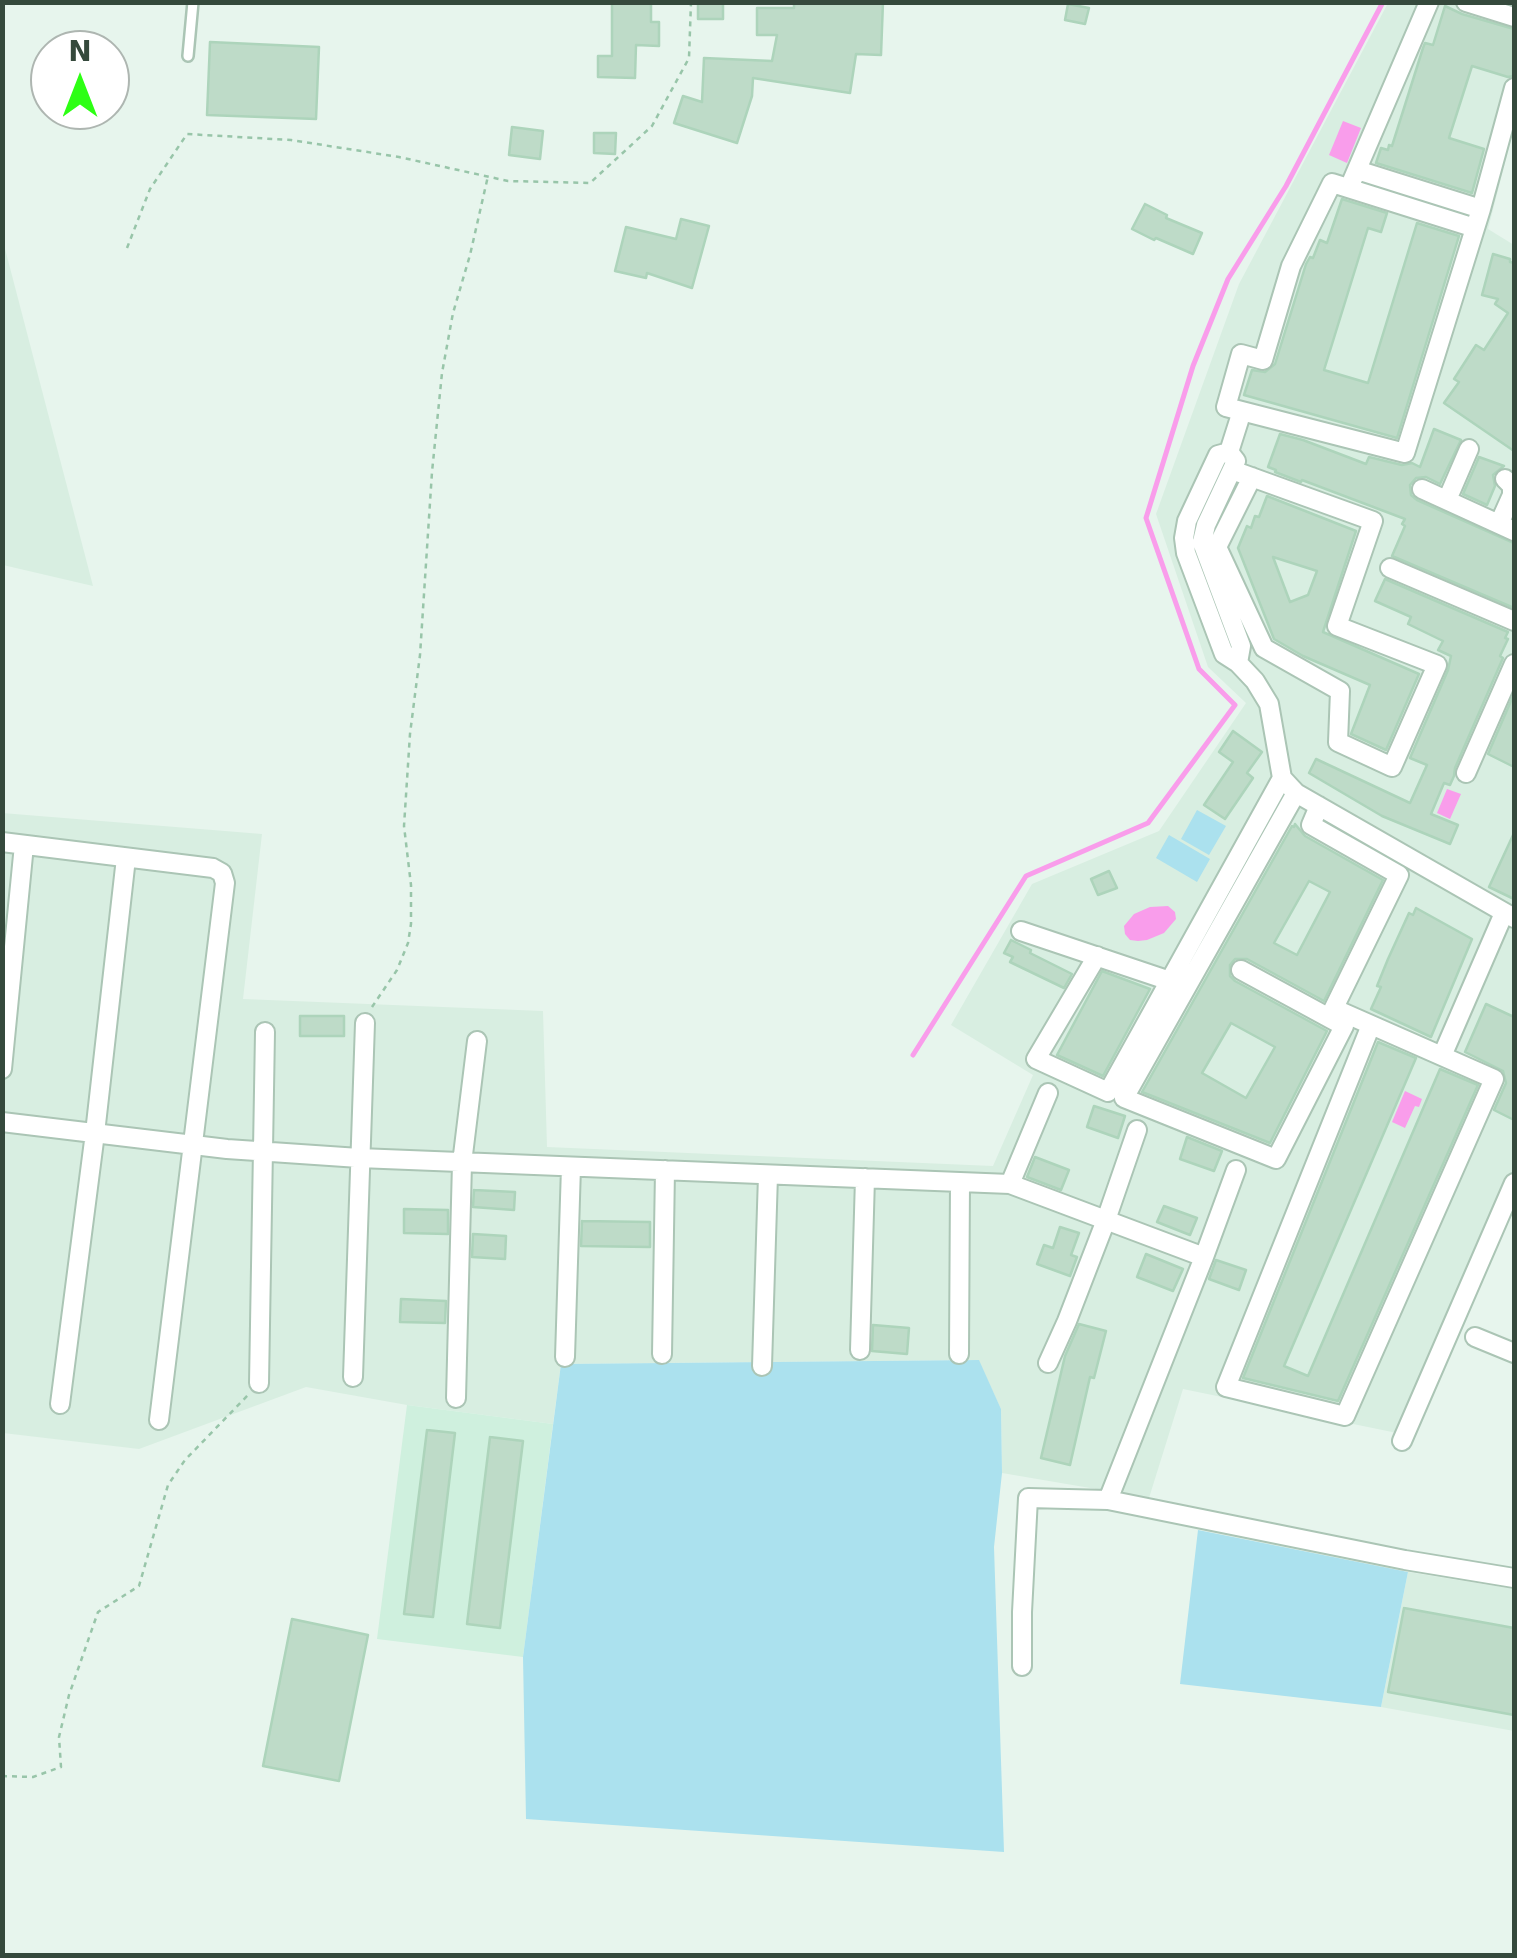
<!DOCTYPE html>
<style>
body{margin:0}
#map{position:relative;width:1517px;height:1958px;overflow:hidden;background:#e7f5ed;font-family:"DejaVu Sans",sans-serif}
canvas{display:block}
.frame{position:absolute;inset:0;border:5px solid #35493c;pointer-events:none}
.north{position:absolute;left:30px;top:30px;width:100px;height:100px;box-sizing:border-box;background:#fff;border:2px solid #aeb6b1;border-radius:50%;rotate:0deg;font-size:28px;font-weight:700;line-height:40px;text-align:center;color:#35493c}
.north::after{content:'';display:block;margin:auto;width:35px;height:45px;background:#2dff14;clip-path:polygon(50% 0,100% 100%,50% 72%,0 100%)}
</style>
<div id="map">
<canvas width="1517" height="1958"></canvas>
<div class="frame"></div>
<div class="north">N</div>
</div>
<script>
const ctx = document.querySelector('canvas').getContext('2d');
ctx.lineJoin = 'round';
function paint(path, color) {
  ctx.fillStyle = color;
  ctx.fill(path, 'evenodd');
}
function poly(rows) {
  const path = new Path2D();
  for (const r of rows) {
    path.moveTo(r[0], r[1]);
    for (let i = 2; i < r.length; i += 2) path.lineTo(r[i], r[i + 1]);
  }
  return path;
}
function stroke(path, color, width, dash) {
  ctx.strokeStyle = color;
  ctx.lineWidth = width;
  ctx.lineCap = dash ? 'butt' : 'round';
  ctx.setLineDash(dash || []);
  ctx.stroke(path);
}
const residential = poly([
 [1500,2,1514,8,1514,128,1488,229,1514,245,1514,1169,1397,1433,1183,1389,1149,1498,1002,1473,1001,1409,978,1360,561,1364,553,1424,407,1405,306,1387,139,1449,3,1433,2,813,262,834,243,999,543,1011,547,1147,993,1166,1033,1075,951,1025,1032,884,1159,831,1246,703,1208,667,1156,514,1239,284,1388,3],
 [2,241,3,241,93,586,3,565],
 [1408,1572,1514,1589,1514,1731,1381,1707]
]);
const education = poly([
 [407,1405,553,1424,523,1657,377,1639]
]);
const green = poly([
 [1197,810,1226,826,1209,855,1181,839],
 [1169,835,1210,859,1197,882,1156,858],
 [979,1360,1001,1409,1002,1473,994,1547,1004,1852,526,1819,523,1657,561,1364],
 [1198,1530,1408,1572,1381,1707,1180,1684]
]);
const water = poly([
 [1343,121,1361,128,1347,163,1329,155],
 [1447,789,1461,794,1450,819,1437,813],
 [1168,906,1175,912,1176,919,1164,933,1147,940,1138,941,1130,940,1125,934,1124,926,1134,914,1150,907],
 [1405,1091,1422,1099,1419,1107,1415,1106,1405,1128,1392,1122]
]);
const stream = poly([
 [913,1055,1026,876,1148,823,1235,705,1199,669,1146,518,1193,366,1228,279,1286,186,1383,2]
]);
const building = poly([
 [612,2,651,2,651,22,659,22,659,46,636,45,635,78,598,77,598,56,612,56,612,2],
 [698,2,723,2,723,19,698,19,698,2],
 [794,2,883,2,881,55,856,54,850,93,753,78,752,96,737,143,674,123,683,96,702,102,704,58,772,61,777,35,757,35,757,8,794,8,794,2],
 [1068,4,1089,8,1085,24,1065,20,1068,4],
 [1445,6,1462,14,1514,29,1513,76,1508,77,1472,66,1449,138,1484,149,1472,193,1376,163,1381,148,1388,150,1389,145,1392,146,1423,48,1425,43,1433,45,1445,6],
 [210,42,319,47,316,119,207,115,210,42],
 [512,127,543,131,540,159,509,155,512,127],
 [594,133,616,133,615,154,594,153,594,133],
 [1342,199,1387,213,1381,232,1368,228,1324,370,1368,383,1417,223,1459,236,1397,438,1244,395,1252,370,1265,372,1275,364,1306,264,1310,257,1313,258,1320,240,1327,243,1342,199],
 [1145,204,1167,215,1166,218,1202,233,1193,254,1156,238,1154,240,1132,229,1145,204],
 [681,219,709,226,692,288,647,273,646,278,615,271,626,227,676,239,681,219],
 [1493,254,1510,259,1510,262,1514,263,1514,451,1444,403,1459,382,1454,379,1476,345,1484,350,1508,313,1495,304,1498,299,1482,295,1493,254],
 [1434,429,1461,440,1440,484,1426,477,1416,478,1410,485,1411,495,1417,500,1514,543,1514,608,1392,556,1405,526,1402,524,1405,519,1302,480,1301,482,1275,472,1276,470,1268,467,1280,434,1303,440,1366,464,1369,457,1402,465,1412,463,1420,467,1434,429],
 [1479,457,1504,466,1493,475,1495,486,1487,505,1463,494,1479,457],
 [1267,496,1356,531,1323,632,1419,674,1386,750,1351,734,1370,685,1303,656,1274,639,1238,548,1247,526,1251,528,1255,516,1259,517,1267,496],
 [1273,557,1317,571,1308,595,1290,602,1273,557],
 [1385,579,1508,632,1505,638,1508,639,1500,656,1503,658,1455,768,1454,776,1450,785,1444,783,1431,814,1458,825,1450,844,1382,816,1309,773,1316,759,1410,803,1427,765,1410,758,1448,670,1451,656,1438,650,1443,641,1408,624,1411,617,1375,601,1385,579],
 [1514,694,1514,767,1488,754,1514,694],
 [1233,731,1262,752,1247,773,1253,778,1225,819,1204,805,1233,762,1219,752,1233,731],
 [1295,824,1305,836,1383,880,1324,1001,1247,959,1235,959,1230,965,1230,976,1235,981,1327,1031,1270,1143,1142,1092,1292,826,1294,827,1295,824],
 [1309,881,1330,892,1297,955,1274,943,1309,881],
 [1231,1023,1275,1047,1246,1098,1202,1073,1231,1023],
 [1514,833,1514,899,1489,887,1514,833],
 [1109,871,1117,888,1098,895,1091,879,1109,871],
 [1416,908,1472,939,1431,1037,1371,1009,1381,987,1377,986,1388,959,1409,913,1413,915,1416,908],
 [1011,940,1031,950,1030,953,1072,974,1064,988,1010,962,1013,957,1004,953,1011,940],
 [1102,971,1150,989,1103,1076,1057,1055,1102,971],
 [1486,1004,1514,1017,1514,1120,1494,1110,1506,1083,1503,1071,1465,1052,1486,1004],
 [300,1016,344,1016,344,1036,300,1036,300,1016],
 [1378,1042,1416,1058,1284,1366,1308,1376,1440,1069,1478,1085,1338,1401,1243,1378,1378,1042],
 [1094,1106,1125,1116,1118,1138,1087,1127,1094,1106],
 [1187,1137,1222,1151,1214,1171,1180,1159,1187,1137],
 [1035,1157,1069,1170,1061,1190,1027,1177,1035,1157],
 [474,1190,515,1192,514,1210,473,1207,474,1190],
 [1164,1206,1197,1218,1190,1235,1157,1222,1164,1206],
 [404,1209,448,1210,448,1234,404,1233,404,1209],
 [582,1221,650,1222,650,1247,581,1246,582,1221],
 [1060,1227,1079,1233,1071,1255,1077,1257,1070,1276,1037,1264,1044,1245,1053,1248,1060,1227],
 [473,1234,506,1236,505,1259,472,1257,473,1234],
 [1146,1254,1183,1269,1173,1291,1137,1277,1146,1254],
 [1216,1260,1246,1270,1239,1290,1209,1279,1216,1260],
 [401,1299,446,1301,445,1323,400,1322,401,1299],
 [1079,1324,1106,1331,1094,1378,1090,1377,1070,1465,1041,1458,1065,1356,1079,1324],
 [873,1325,909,1328,907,1354,872,1351,873,1325],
 [427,1430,455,1433,433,1617,404,1614,427,1430],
 [490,1437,523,1441,500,1628,467,1624,490,1437],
 [1404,1608,1514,1628,1514,1715,1388,1692,1404,1608],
 [292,1619,368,1635,339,1781,263,1766,292,1619]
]);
const path = poly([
 [127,248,150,189,187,134,291,140,399,157,508,181,590,183,652,126,689,58,691,2],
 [372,1007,397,970,408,943,411,924,411,885,404,826,410,734,420,655,432,472,442,373,453,313,470,255,488,176],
 [2,1776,33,1777,61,1767,59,1737,69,1695,98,1612,139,1586,168,1485,185,1460,248,1395]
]);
const lane = poly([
 [188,56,193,2]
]);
const street = poly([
 [1466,2,1514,17],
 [1357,170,1481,209],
 [1349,188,1429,2],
 [1475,228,1332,183,1291,266,1263,360,1241,354,1226,407,1405,453,1481,209,1514,88],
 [1229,452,1242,411],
 [1232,470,1373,521,1337,626,1437,665,1392,767,1338,742,1340,691,1264,648,1217,547,1252,477],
 [1422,489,1514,531],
 [1447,500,1469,449],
 [1499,524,1512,495,1512,486,1505,479],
 [1390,568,1514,621],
 [1238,663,1241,646,1202,542,1206,525,1236,461,1229,452,1218,455,1187,521,1184,538,1186,553,1224,654,1238,663,1255,681,1269,704,1282,778,1296,793,1514,918],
 [1466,773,1514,664],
 [1319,806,1311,825,1399,875,1329,1018],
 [2,842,213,868,222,873,225,883,159,1420],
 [1021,931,1170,981],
 [1097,956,1036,1059,1108,1092,1282,778],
 [1241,970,1344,1026,1276,1159,1124,1098,1296,793],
 [1335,1009,1494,1079,1345,1416,1226,1387,1371,1025],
 [1442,1056,1504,913],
 [2,1069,24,845],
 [2,1122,227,1149,359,1158,1010,1184,1204,1257,1108,1500],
 [1010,1184,1048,1093],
 [1204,1257,1236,1170],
 [1475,1337,1514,1353],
 [860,1350,865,1178],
 [662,1354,665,1170],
 [959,1354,960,1182],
 [565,1357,571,1167],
 [1048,1363,1067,1321,1106,1220,1137,1130],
 [762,1366,768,1175],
 [353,1377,365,1023],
 [259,1383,265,1032],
 [456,1398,462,1163,477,1041],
 [60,1404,95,1133,126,858],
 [1402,1441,1514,1183],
 [1022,1666,1022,1612,1028,1498,1108,1500,1405,1560,1514,1578]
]);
paint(residential, '#d8eee1');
paint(education, '#cff0de');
paint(green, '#abe1ee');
paint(water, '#f99deb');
stroke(stream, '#f99deb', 5);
paint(building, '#bedbc8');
stroke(building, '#add4bb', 2.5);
stroke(lane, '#abc5b5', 14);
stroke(street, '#abc5b5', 22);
stroke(path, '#98c5a9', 2.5, [5, 5]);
stroke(lane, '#fff', 9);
stroke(street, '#fff', 18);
</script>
